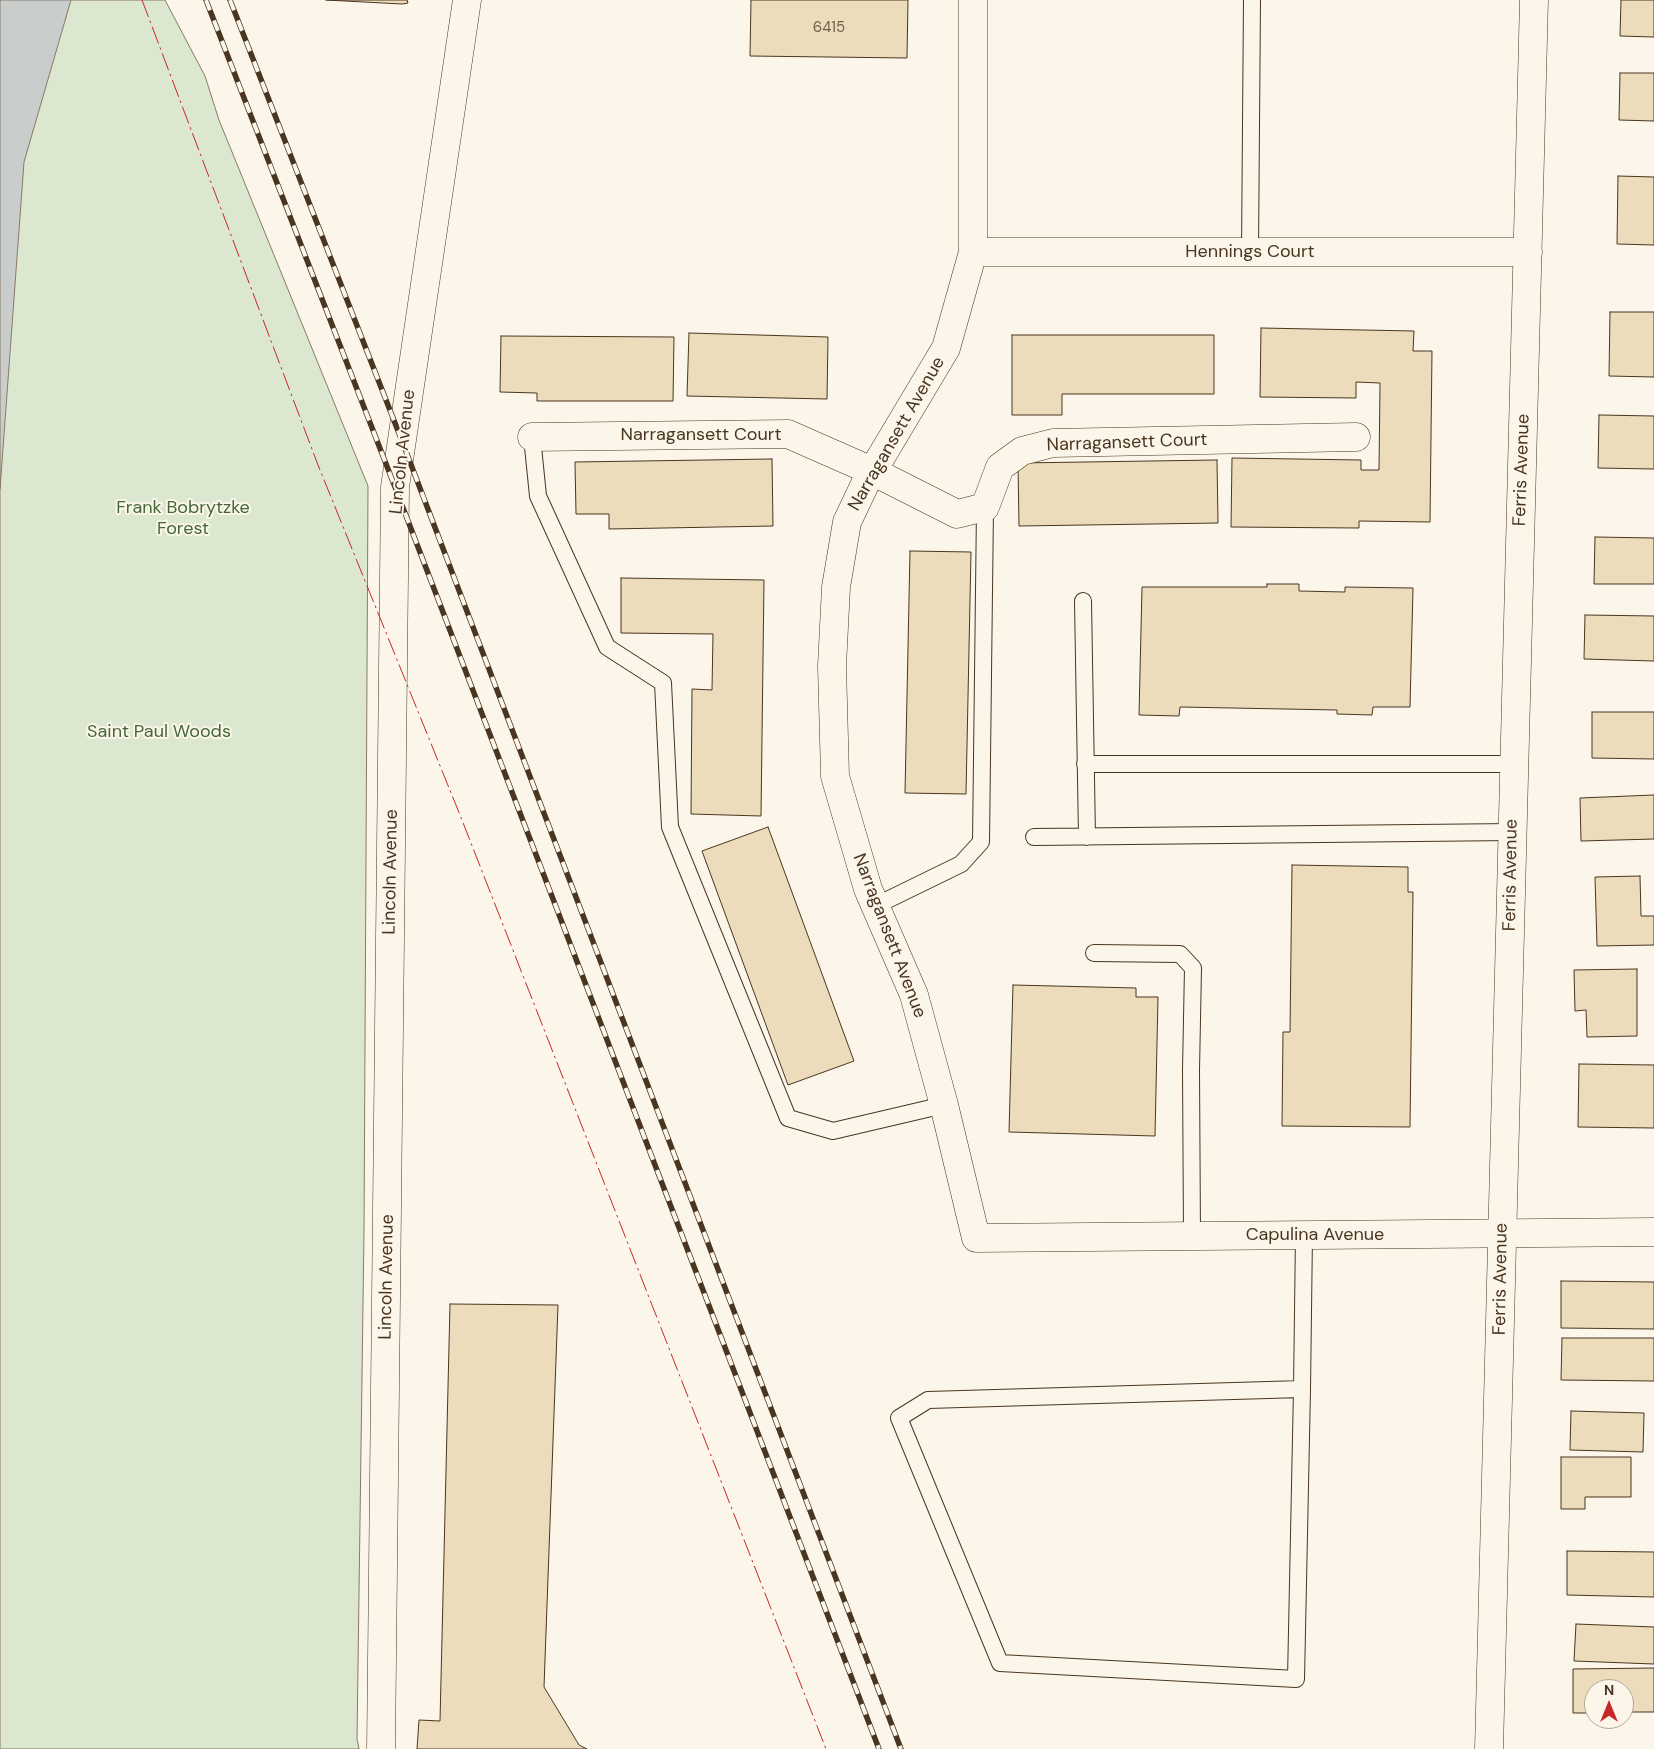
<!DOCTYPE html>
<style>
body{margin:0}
#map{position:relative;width:1654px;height:1749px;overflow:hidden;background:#fbf6e9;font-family:"DM Sans",sans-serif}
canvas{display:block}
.north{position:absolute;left:1584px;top:1679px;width:50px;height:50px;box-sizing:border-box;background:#fbf6e9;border:1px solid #b4a999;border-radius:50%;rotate:0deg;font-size:14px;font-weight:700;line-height:20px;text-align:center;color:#4a3520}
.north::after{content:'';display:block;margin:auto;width:18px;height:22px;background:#c62828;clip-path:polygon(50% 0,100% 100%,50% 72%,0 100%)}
</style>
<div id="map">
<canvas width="1654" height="1749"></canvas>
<div class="north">N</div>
</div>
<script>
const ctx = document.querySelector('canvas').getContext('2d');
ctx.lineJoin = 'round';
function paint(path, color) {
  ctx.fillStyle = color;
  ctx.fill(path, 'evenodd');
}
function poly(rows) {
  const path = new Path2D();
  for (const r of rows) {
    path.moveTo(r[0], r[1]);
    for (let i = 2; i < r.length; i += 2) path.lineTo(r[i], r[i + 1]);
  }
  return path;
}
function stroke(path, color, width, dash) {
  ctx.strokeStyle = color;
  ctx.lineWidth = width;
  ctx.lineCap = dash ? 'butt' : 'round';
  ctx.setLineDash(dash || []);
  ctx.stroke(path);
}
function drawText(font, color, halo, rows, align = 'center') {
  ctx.font = font + ' "DM Sans",sans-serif';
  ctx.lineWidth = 4;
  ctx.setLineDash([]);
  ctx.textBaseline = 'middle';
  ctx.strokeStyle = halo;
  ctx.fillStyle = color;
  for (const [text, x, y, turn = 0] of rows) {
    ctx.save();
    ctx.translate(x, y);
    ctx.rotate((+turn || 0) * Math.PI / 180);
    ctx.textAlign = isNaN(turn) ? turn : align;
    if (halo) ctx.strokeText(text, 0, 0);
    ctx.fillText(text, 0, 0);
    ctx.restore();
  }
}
const green = poly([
 [0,0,165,0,205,76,219,120,368,486,364,1231,357,1739,359,1749,0,1749,0,0]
]);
const water = poly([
 [0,0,71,0,24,162,0,489,0,0]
]);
const building = poly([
 [326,0,407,0,408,3,402,4,326,0],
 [751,0,908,0,907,58,750,56,751,0],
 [1621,0,1654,0,1654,37,1620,36,1621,0],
 [1620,73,1654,73,1654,121,1619,120,1620,73],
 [1618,176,1654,177,1654,245,1617,244,1618,176],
 [1610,312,1654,312,1654,377,1609,376,1610,312],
 [1261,328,1414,331,1413,351,1432,351,1430,522,1359,521,1359,528,1231,527,1232,458,1361,460,1361,470,1379,470,1380,383,1356,382,1356,398,1260,397,1261,328],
 [689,333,828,337,827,399,687,396,689,333],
 [1012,335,1214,335,1214,394,1062,394,1062,415,1012,415,1012,335],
 [501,336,674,337,673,401,537,401,537,393,500,392,501,336],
 [1599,415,1654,416,1654,469,1598,468,1599,415],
 [772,459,773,526,609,529,609,514,576,514,575,462,772,459],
 [1217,460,1218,523,1019,526,1018,463,1217,460],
 [1595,537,1654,538,1654,584,1594,584,1595,537],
 [910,551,971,552,966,794,905,793,910,551],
 [621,578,764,580,761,816,691,814,692,689,712,690,713,634,621,633,621,578],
 [1267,584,1299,584,1299,591,1345,592,1345,587,1413,588,1410,707,1373,707,1372,715,1337,714,1337,710,1180,707,1179,716,1139,715,1142,587,1267,587,1267,584],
 [1585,615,1654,616,1654,661,1584,659,1585,615],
 [1592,712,1654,712,1654,759,1592,758,1592,712],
 [1654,795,1654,839,1581,841,1580,798,1654,795],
 [768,827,854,1061,788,1085,702,851,768,827],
 [1292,865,1408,867,1408,892,1413,892,1410,1127,1282,1126,1283,1032,1290,1032,1292,865],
 [1640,876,1641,916,1654,916,1654,945,1597,946,1595,877,1640,876],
 [1637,969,1637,1036,1587,1037,1586,1010,1575,1011,1574,970,1637,969],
 [1013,985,1136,988,1136,997,1158,997,1155,1136,1009,1132,1013,985],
 [1579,1064,1654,1065,1654,1128,1578,1127,1579,1064],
 [1561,1281,1654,1282,1654,1329,1561,1328,1561,1281],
 [450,1304,558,1305,544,1687,579,1745,587,1749,417,1749,419,1720,440,1721,450,1304],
 [1562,1338,1654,1338,1654,1381,1561,1380,1562,1338],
 [1571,1411,1644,1413,1643,1452,1570,1450,1571,1411],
 [1561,1457,1631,1457,1631,1497,1585,1497,1585,1509,1561,1509,1561,1457],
 [1567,1551,1654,1552,1654,1597,1567,1595,1567,1551],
 [1576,1624,1654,1627,1654,1664,1574,1661,1576,1624],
 [1654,1668,1654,1712,1624,1712,1624,1689,1594,1689,1594,1713,1573,1713,1573,1669,1654,1668]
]);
const service = poly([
 [1250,252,1252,0],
 [532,437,538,496,607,647,663,683,670,827,788,1118,833,1131,944,1105],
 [1083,601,1087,837],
 [1085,764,1514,764],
 [1034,837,1513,832],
 [875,906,961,864,981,842,985,507],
 [1094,953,1180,954,1193,968,1191,1070,1192,1236],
 [1302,1389,928,1400,899,1418,1000,1663,1296,1679,1302,1389,1304,1234]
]);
const minor = poly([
 [973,0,973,252,946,348,866,482,847,522,836,587,832,666,835,776,868,889,914,995,944,1105,976,1238,1654,1232],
 [973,252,1528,252],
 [532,437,788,434,872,471,957,514,985,507,1000,467,1022,451,1053,443,1356,437],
 [1489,1749,1534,0]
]);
const secondary = poly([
 [381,1749,395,487,467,0]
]);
const rail = poly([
 [206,0,395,487,879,1749],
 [230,0,402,441,901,1749]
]);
const power = poly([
 [142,0,318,465,460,815,826,1749]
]);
const numberNames = [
 ["6415",829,28]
];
const streetNames = [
 ["Hennings Court",1250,252],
 ["Narragansett Avenue",897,434,-60],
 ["Narragansett Court",701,435],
 ["Narragansett Court",1127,443,-2],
 ["Lincoln Avenue",403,452,-84],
 ["Ferris Avenue",1522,470,-88],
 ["Lincoln Avenue",391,872,-89],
 ["Ferris Avenue",1511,875,-89],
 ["Narragansett Avenue",889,936,69],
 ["Capulina Avenue",1315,1235],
 ["Lincoln Avenue",387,1277,-89],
 ["Ferris Avenue",1501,1279,-89]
];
const parkNames = [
 ["Frank Bobrytzke",183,508],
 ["Forest",183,529],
 ["Saint Paul Woods",159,732]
];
paint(green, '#dce7d0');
stroke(green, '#887966', 1);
paint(water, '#c9cecd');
stroke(water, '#887966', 1);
paint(building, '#ecdcbc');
stroke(building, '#4a3520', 1);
stroke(service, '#4a3520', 18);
stroke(minor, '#4a3520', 29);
stroke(secondary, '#4a3520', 29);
stroke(service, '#fbf6e9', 16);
stroke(minor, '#fbf6e9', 28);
stroke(secondary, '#fbf6e9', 28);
stroke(rail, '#4a3520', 5.5);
stroke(rail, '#fbf6e9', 4, [11]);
stroke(power, '#c62828', 1, [18, 4, 2.5, 4]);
drawText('15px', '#725f47', null, numberNames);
drawText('18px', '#4a3520', '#fbf6e9', streetNames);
drawText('18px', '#436837', '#fbf6e9', parkNames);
</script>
